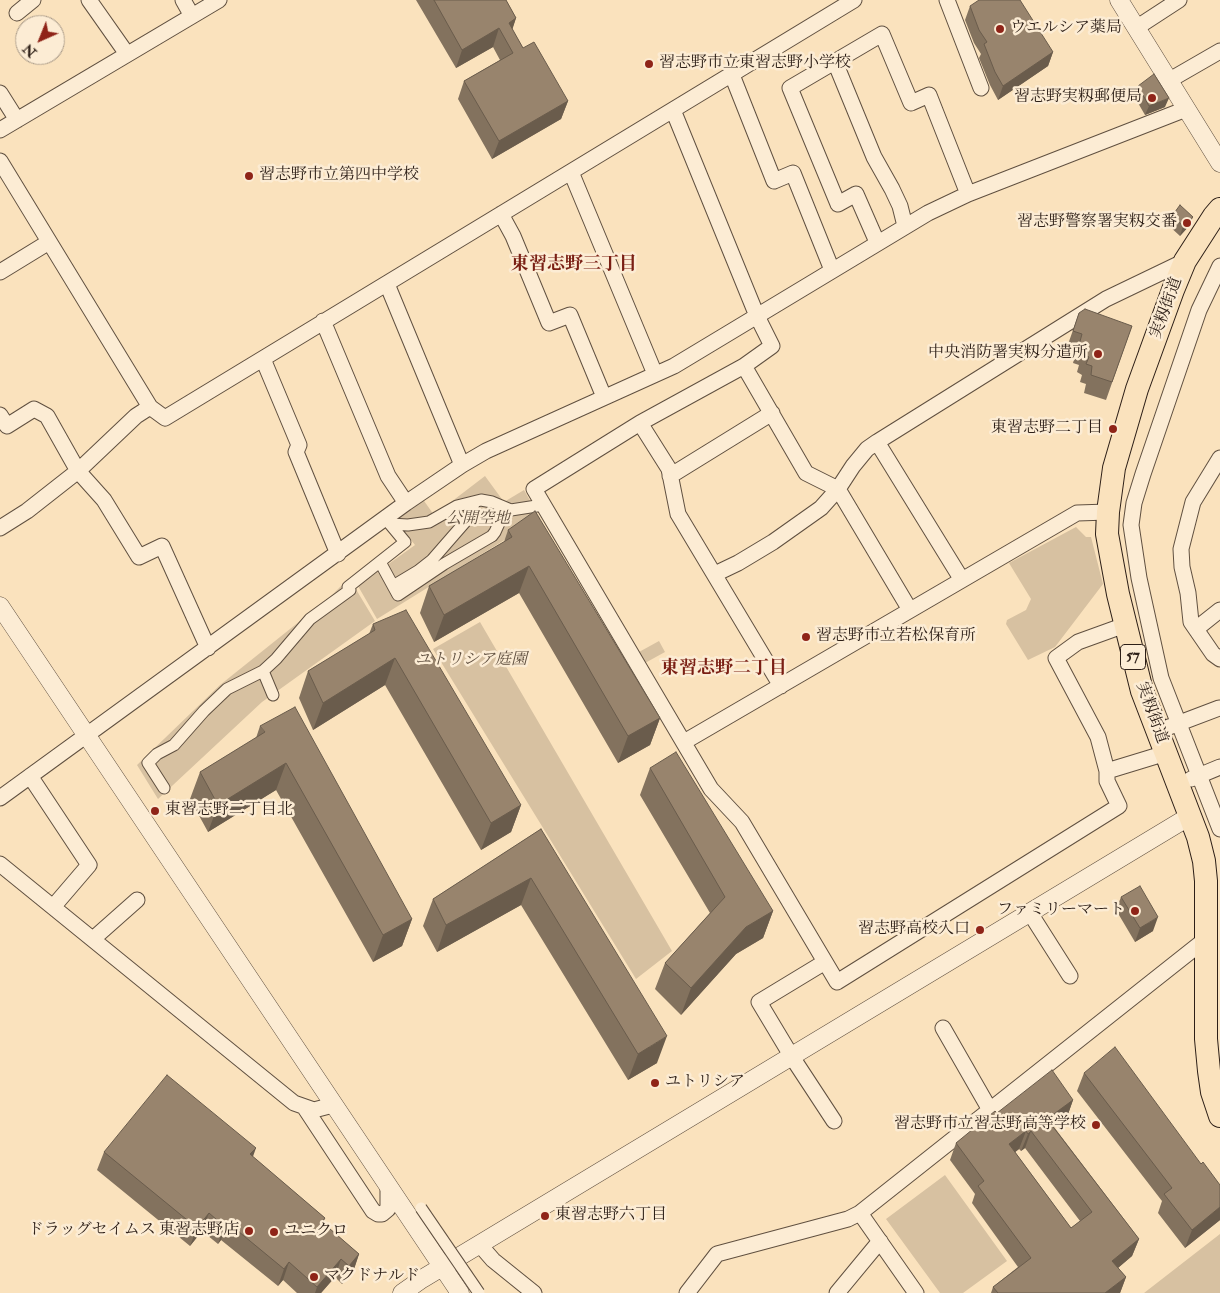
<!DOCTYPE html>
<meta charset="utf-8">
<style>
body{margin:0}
#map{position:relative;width:1220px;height:1293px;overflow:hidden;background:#fae2bd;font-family:"IM FELL Double Pica",serif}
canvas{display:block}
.north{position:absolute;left:15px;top:15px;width:50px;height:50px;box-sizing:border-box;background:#fcecd4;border:1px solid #a99a88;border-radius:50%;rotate:224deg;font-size:14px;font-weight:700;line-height:20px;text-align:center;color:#2d1f17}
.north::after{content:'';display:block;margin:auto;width:18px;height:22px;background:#8f2418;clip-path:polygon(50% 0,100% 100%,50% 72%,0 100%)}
</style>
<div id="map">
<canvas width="1220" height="1293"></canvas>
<div class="north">N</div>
</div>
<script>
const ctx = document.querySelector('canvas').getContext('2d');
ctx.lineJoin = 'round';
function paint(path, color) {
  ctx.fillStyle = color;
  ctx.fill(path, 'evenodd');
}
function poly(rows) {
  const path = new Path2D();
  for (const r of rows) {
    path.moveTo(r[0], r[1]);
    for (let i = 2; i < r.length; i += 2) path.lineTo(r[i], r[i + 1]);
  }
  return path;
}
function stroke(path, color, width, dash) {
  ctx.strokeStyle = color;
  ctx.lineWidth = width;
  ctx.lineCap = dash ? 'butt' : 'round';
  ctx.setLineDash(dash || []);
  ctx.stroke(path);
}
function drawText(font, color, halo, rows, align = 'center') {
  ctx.font = font + ' "IM FELL Double Pica","Noto Serif JP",serif';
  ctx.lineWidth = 5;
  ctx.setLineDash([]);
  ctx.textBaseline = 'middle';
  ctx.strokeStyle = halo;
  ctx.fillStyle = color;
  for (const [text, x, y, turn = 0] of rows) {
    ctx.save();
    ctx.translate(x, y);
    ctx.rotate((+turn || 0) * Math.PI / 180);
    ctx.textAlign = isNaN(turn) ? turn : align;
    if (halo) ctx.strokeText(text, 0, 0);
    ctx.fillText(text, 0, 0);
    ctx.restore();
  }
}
const green = poly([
 [485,476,504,502,524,490,540,518,377,619,358,586,415,545,394,519,422,498,434,515],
 [392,519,412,545,354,586,375,621,262,702,158,799,137,765,220,685,330,597,340,587,398,543],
 [1076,527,1086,537,1091,537,1103,584,1055,647,1028,660,1006,624,1007,620,1026,610,1031,599,1009,563],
 [480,622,672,951,636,979,433,649],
 [659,641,665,652,645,663,639,652],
 [945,1175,1007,1261,963,1293,940,1293,886,1219],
 [1220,1234,1220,1293,1144,1293]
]);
const pedestrian = poly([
 [380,562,398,595,444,564,492,536,495,532,500,521,502,512,500,506],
 [393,586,418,571,432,560,466,521,475,502],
 [263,671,273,695],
 [164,788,148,763,157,754,174,745,204,711,227,689,263,671,276,659,310,619,350,590,348,587,405,542,390,524,408,525,429,522,457,506,481,500,492,502,511,510,543,505]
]);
const minor = poly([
 [89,0,127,54],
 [183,0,192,16],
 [947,0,981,88],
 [17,13,33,0],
 [1136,28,1179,0],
 [835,62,874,157,892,189,900,206,905,226],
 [732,75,774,181,793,173,832,270],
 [1168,81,1220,51],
 [0,93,17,120],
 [673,110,757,316,772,346,744,366,806,473,838,489,910,610],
 [0,130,219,0],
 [0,161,150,407,165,418,854,0],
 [571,172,655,374],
 [501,214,513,236,549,323,570,315,604,397],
 [877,242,856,194,838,204,790,88,882,34,911,103,929,95,968,194],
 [1220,266,1199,310,1143,474,1134,503,1131,525,1139,578,1161,678,1220,829],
 [0,272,49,242],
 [387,284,462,465],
 [323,321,388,476,406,503],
 [263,359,299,445,296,452,338,554],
 [0,415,7,426,34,409,47,416,78,471,104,500,139,557,162,546,208,648],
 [640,423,744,366],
 [877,442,962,580],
 [1220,458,1193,502,1181,549,1182,567,1188,593,1191,622,1213,654,1220,659],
 [670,476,772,413],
 [0,528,27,511,78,471,136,416,150,407],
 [715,574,738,563,773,542,821,508,838,489,853,466,867,449,877,442,1106,299,1185,261],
 [1196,629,1220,610],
 [781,686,678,514,669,469,640,423,534,489,711,789,742,822,837,982,1119,806,1107,781,1107,771,1166,753],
 [1169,727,1219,708],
 [684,742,1077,513,1108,512],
 [1107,771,1098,737,1056,658,1078,642,1125,625],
 [30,776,89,865,53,907],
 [1191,779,1220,767],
 [0,798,406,503,462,465,486,451,674,366,928,213,968,194,1186,109],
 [0,864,294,1103,314,1110,333,1105],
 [1030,913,1070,976],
 [93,939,137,900],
 [825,962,759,1002,792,1057,834,1121],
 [943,1028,990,1110],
 [305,1108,373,1211,378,1214,382,1214,388,1209,388,1186],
 [860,1213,916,1293],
 [480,1245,493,1260,534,1293],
 [687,1293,717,1254,848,1219,860,1213,1206,939],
 [837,1293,880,1241]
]);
const tertiary = poly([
 [1119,0,1220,163],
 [0,606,460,1293],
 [402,1293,422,1279,1190,816]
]);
const primary = poly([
 [1220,209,1214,216,1185,261,1173,290,1137,389,1114,468,1108,512,1107,534,1118,594,1142,691,1198,837,1204,861,1206,881,1206,1039,1209,1071,1212,1092,1220,1116]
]);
const pedestrianBridge = poly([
 [421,1208,479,1293]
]);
const wall = poly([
 [416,0,506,0,516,18,512,29,523,48,568,101,561,119,492,159,458,99,464,81,500,60,493,47,456,68],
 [970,6,1053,52,1048,66,998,100,990,85,979,58,981,54,974,43,965,20],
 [1138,86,1165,107,1145,115,1134,96],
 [1172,216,1189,226,1180,236,1168,225],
 [1079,313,1132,326,1106,400,1084,393,1086,384,1080,382,1082,375,1077,372,1079,365,1073,363,1076,352,1066,350],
 [508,530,660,718,650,745,618,763,519,593,434,642,420,613,429,586,504,542],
 [373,624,521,805,511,832,481,850,385,685,313,730,299,698,308,671,369,634],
 [260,726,412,919,402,946,373,962,276,790,208,832,190,799,200,772,256,738],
 [650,768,773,911,763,938,736,954,681,1015,655,989,665,963,710,913,640,795],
 [541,829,657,1063,628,1080,521,905,437,952,423,926,433,899],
 [1121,897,1153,931,1135,942,1116,910],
 [1084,1073,1201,1164,1220,1185,1220,1220,1185,1248,1158,1213,1162,1201,1077,1091],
 [1073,1100,1067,1117,1054,1127,1139,1239,1132,1256,1118,1268,1126,1277,1120,1293,991,1293,993,1287,1018,1267,972,1203,975,1194,950,1160,956,1143,997,1113],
 [1025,1148,1080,1221,1071,1228,1015,1152,1019,1149,1021,1151],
 [104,1152,253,1157,325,1218,323,1223,359,1254,353,1272,342,1284,335,1277,321,1293,297,1293,283,1280,278,1286,221,1240,218,1244,202,1231,190,1246,97,1170]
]);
const shadedWall = poly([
 [516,18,510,37,509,23],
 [499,28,493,47,456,68,462,50],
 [1053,52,1048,66,998,100,1003,86],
 [1169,98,1165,107,1145,115,1149,106],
 [568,101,561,119,492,159,499,141],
 [1193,217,1189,226,1180,236,1183,226],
 [529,566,519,593,434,642,444,615],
 [395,658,385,685,313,730,323,703],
 [660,718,650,745,618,763,628,736],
 [286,763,276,790,208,832,218,805],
 [521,805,511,832,481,850,491,823],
 [531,878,521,905,437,952,446,925],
 [773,911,763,938,736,954,681,1015,691,988,746,927],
 [1158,917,1153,931,1135,942,1140,928],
 [412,919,402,946,373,962,383,935],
 [667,1036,657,1063,628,1080,638,1054],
 [1073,1100,1067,1117,1041,1137,1047,1119],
 [1026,1131,1019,1149,1003,1162,1009,1144],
 [1031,1131,1025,1148,1021,1151,1028,1134],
 [256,1148,250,1165,250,1154],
 [1220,1207,1220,1220,1185,1248,1192,1230],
 [209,1213,202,1231,190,1246,197,1228],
 [227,1222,221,1240,218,1244,224,1226],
 [1139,1239,1132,1256,1106,1278,1112,1261],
 [359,1254,353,1272,342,1284,349,1266],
 [341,1259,335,1277,321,1293,315,1293,317,1287],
 [289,1262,283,1280,278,1286,284,1269],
 [1126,1277,1120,1293,1105,1293]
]);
const building = poly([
 [434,0,506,0,516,18,509,23,523,48,534,42,568,101,499,141,464,81,513,53,499,28,462,50,434,0],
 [979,0,1020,0,1053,52,1003,86,995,72,984,44,987,42,979,30,970,6,979,0],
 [1154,74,1169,98,1149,106,1138,86,1154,74],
 [1180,205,1193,217,1183,226,1172,216,1180,205],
 [1085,309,1132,326,1112,382,1091,375,1092,366,1086,364,1089,357,1083,354,1087,347,1079,345,1082,334,1073,331,1079,313,1085,309],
 [535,511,660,718,628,736,529,566,444,615,429,586,512,537,508,530,535,511],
 [406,610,521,805,491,823,395,658,323,703,308,671,375,630,373,624,406,610],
 [295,707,412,919,383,935,286,763,218,805,200,772,265,732,260,726,295,707],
 [676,752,773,911,746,927,691,988,665,963,725,897,650,768,676,752],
 [541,829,667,1036,638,1054,531,878,446,925,433,899,541,829],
 [1140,886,1158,917,1140,928,1121,897,1140,886],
 [1115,1047,1201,1164,1203,1162,1220,1185,1220,1207,1192,1230,1164,1194,1172,1188,1084,1073,1115,1047],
 [1052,1070,1073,1100,1047,1119,1139,1239,1112,1261,1126,1277,1105,1293,998,1293,993,1287,1031,1258,978,1186,984,1181,956,1143,995,1111,997,1113,1052,1070],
 [1026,1131,1028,1134,1031,1131,1092,1212,1071,1228,1009,1144,1026,1131],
 [167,1075,256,1148,250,1154,325,1218,322,1222,359,1254,349,1266,341,1259,317,1287,289,1262,284,1269,227,1222,224,1226,209,1213,197,1228,104,1152,167,1075]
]);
const markers = [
 [1000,29,5,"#8f2418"],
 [649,64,5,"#8f2418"],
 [1152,98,5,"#8f2418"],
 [249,176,5,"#8f2418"],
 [1187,223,5,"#8f2418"],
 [1098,354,5,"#8f2418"],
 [1113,429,5,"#8f2418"],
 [806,637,5,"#8f2418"],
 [155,811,5,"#8f2418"],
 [1135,911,5,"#8f2418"],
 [980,930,5,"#8f2418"],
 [655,1083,5,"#8f2418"],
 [1096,1125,5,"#8f2418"],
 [545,1216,5,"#8f2418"],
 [249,1231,5,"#8f2418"],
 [274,1232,5,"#8f2418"],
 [314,1277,5,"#8f2418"]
];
const shields = [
 [1133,657,25]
];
const shieldNames = [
 ["57",1133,657]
];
const poiNames = [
 ["ウエルシア薬局",1010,29],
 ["習志野市立東習志野小学校",659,64],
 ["習志野実籾郵便局",1142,98,"right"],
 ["習志野市立第四中学校",259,176],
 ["習志野警察署実籾交番",1177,223,"right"],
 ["中央消防署実籾分遣所",1088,354,"right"],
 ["東習志野二丁目",1103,429,"right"],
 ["習志野市立若松保育所",816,637],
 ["東習志野二丁目北",165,811],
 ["ファミリーマート",1125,911,"right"],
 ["習志野高校入口",970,930,"right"],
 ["ユトリシア",665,1083],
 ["習志野市立習志野高等学校",1086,1125,"right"],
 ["東習志野六丁目",555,1216],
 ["ドラッグセイムス 東習志野店",239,1231,"right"],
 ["ユニクロ",284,1232],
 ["マクドナルド",324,1277]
];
const streetNames = [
 ["実籾街道",1167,308,-70],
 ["実籾街道",1151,713,70]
];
const parkNames = [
 ["公開空地",478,520],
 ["ユトリシア庭園",471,661]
];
const neighbourhoodNames = [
 ["東習志野三丁目",574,265],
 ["東習志野二丁目",724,669]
];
paint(green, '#d7c1a1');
stroke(pedestrian, '#605040', 13);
stroke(minor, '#605040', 17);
stroke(tertiary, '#605040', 19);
stroke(primary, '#2d1f17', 24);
stroke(pedestrian, '#fcecd4', 11);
stroke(minor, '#fcecd4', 15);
stroke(tertiary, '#fcecd4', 18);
stroke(primary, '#fae2bd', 22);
stroke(pedestrianBridge, '#605040', 13, []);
stroke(pedestrianBridge, '#fcecd4', 11);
paint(wall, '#83725e');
paint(shadedWall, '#6a5c4c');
paint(building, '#98846d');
stroke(building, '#6a5c4c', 1);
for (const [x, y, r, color] of markers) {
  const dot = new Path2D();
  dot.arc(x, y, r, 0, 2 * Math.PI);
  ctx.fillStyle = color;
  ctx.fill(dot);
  stroke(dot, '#fcecd4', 2);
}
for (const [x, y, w] of shields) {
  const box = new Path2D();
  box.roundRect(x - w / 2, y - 12.5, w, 25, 4);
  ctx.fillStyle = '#fcecd4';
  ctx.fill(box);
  stroke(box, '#2d1f17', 1);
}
drawText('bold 15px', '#2d1f17', null, shieldNames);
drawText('16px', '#2d1f17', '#fcecd4', poiNames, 'left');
drawText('16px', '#2d1f17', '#fcecd4', streetNames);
drawText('italic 16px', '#605040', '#fcecd4', parkNames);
drawText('bold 18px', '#7a1f14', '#fcecd4', neighbourhoodNames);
</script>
